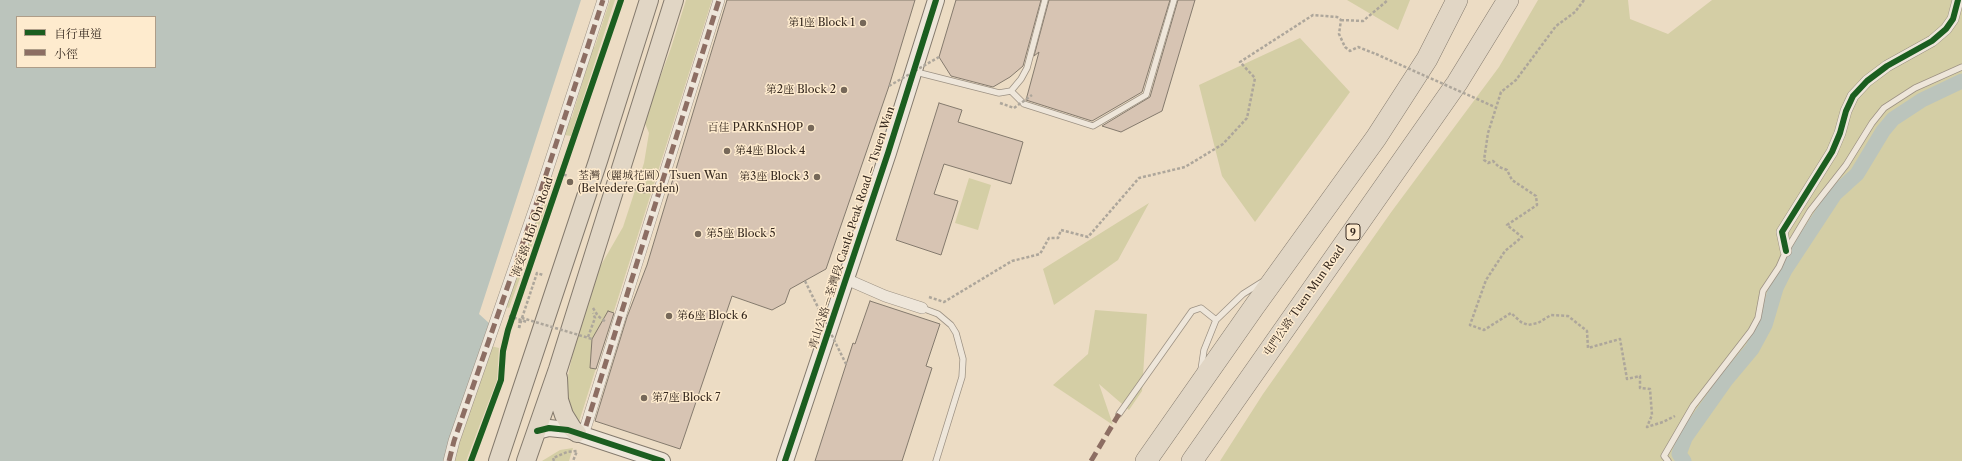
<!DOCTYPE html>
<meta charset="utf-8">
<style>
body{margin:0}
#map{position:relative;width:1962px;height:461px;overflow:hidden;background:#ecdcc4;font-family:"Libre Caslon Text","Noto Serif TC",serif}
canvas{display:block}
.legend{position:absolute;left:16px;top:16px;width:140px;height:52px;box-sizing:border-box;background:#feebce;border:1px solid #ae9d88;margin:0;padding:5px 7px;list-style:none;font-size:12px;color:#36291f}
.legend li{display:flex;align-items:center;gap:8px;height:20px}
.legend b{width:20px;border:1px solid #ae9d88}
</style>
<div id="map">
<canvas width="1962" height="461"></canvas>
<ul class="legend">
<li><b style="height:5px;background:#1b5e20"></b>自行車道</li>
<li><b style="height:5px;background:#8d6e63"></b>小徑</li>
</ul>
</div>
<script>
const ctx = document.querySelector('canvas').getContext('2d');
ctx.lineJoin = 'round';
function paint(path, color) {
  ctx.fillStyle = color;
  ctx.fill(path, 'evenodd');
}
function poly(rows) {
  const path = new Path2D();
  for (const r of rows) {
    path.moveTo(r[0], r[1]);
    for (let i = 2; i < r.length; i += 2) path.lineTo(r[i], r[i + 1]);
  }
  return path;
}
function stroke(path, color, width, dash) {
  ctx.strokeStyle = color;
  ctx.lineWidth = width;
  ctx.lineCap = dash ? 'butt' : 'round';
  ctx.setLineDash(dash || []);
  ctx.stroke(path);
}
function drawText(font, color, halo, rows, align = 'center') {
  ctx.font = font + ' "Libre Caslon Text","Noto Serif TC",serif';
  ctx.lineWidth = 3;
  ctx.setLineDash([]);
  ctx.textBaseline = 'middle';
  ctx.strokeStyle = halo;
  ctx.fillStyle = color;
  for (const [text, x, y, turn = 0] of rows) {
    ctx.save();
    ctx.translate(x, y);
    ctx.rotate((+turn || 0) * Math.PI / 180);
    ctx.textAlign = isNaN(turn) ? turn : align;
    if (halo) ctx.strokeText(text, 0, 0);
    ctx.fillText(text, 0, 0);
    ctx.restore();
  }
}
const green = poly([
 [610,0,615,0,571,136,564,135,568,121,572,117,586,70,590,52,595,46],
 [686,0,712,0,579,422,572,414,565,389,578,330,597,272,623,227,644,163,649,133,644,121,671,48],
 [1347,0,1410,0,1398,30],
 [1538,0,1628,0,1630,19,1668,34,1712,0,1962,0,1962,461,1220,461,1263,394,1392,211,1499,67],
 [1300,38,1350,92,1255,222,1222,176,1199,85],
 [969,178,991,185,978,230,955,223],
 [540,202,547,204,509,308,504,306],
 [1149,203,1118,260,1054,305,1043,269],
 [1095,310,1147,314,1142,391,1129,410,1099,384,1113,425,1053,385,1088,354],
 [491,346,499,348,497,380,466,461,453,461],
 [573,448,569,461,542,461,560,450]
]);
const water = poly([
 [0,0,581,0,479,314,489,323,443,461,0,461],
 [17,17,155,17,155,67,17,67]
]);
const canal = poly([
 [1684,461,1679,454,1685,438,1726,380,1752,349,1765,325,1776,288,1785,270,1835,194,1857,174,1883,131,1893,119,1922,100,1962,81]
]);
const building = poly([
 [727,0,915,0,889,86,826,269,790,289,785,303,772,310,732,296,680,449,595,421,627,317,647,265,727,0],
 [956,0,1041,0,1023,66,1010,77,993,87,951,76,939,57,956,0],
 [1049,0,1170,0,1142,92,1092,121,1026,100,1039,52,1034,56,1049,0],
 [1178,0,1195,0,1162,111,1121,132,1102,126,1150,97,1178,0],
 [939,103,962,110,958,122,1023,142,1011,184,944,164,934,194,958,201,941,255,896,240,939,103],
 [870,301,940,324,926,366,932,368,902,461,815,461,853,343,855,344,870,301],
 [608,311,614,313,596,369,590,368,592,339,608,311]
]);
const path = poly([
 [1584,0,1575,12,1556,26,1516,80,1501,92,1488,133,1484,160,1488,163,1493,161,1499,167,1507,170,1512,180,1536,196,1537,205,1507,225,1522,237,1505,251,1486,280,1470,325,1484,330,1511,313,1521,322,1528,325,1538,323,1551,315,1568,316,1587,331,1588,348,1620,339,1627,379,1640,376,1640,388,1650,389,1652,415,1647,427,1663,422,1675,416],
 [1341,20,1363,21,1388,0],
 [1000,103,1014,108],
 [559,173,568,176],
 [633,189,647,193],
 [929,297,944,302,1012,261,1040,254,1049,238,1058,238,1061,230,1088,237,1139,178,1185,167,1223,144,1247,118,1255,78,1240,62,1313,15,1337,17,1341,20,1339,34,1345,47,1350,51,1358,47,1376,54],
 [593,308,598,316,606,322],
 [509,316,527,322],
 [522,318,537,273,543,275],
 [519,328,520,319],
 [588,337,595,318,593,313],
 [554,461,553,458,567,452,577,451,573,461]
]);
const lane = poly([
 [916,72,999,93,1011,91,1021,79,1027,68,1045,0],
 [1011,91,1024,104,1093,126,1146,95,1174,0],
 [922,308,938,314,951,325,956,333,963,359,962,377,936,461],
 [1201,370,1204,350,1216,320,1243,294,1262,282],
 [1119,414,1192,311,1201,308,1216,320],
 [1668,461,1664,456,1693,406,1751,331,1758,318,1763,291,1779,267,1786,251,1810,211,1846,165,1872,123,1884,108,1915,88,1962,67]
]);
const street = poly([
 [1786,251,1782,232,1832,152,1840,133,1846,111,1853,96,1867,81,1887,66,1932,41,1946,29,1953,19,1958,0],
 [846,279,885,296,922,308],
 [586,426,719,0],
 [449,461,454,441,538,199,603,0]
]);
const secondary = poly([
 [537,431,549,428,568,430,662,461],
 [785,461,888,153,936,0]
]);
const primary = poly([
 [558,378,559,400,564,415,572,428,577,433],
 [498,461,598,161,649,0],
 [526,461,558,369,674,0]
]);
const highway = poly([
 [1146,461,1254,307,1376,138,1427,59,1457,0],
 [1192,461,1457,83,1508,0]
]);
const pathBridge = poly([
 [1376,54,1495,107],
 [889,86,939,57],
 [1014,108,1032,95],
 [805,281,846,364],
 [519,328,522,318,592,339]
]);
const quiet = poly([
 [586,426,719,0],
 [449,461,454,441,538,199,603,0],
 [1091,461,1119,414]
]);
const cycleway = poly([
 [1786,251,1782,232,1832,152,1840,133,1846,111,1853,96,1867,81,1887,66,1932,41,1946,29,1953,19,1958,0],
 [537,431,549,428,568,430,662,461],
 [471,461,501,380,503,351,508,330,621,0],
 [785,461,888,153,936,0]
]);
const markers = [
 [863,23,4,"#766859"],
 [844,90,4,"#766859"],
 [811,128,4,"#766859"],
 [727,151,4,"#766859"],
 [817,177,4,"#766859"],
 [570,182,4,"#766859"],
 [698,234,4,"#766859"],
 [669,316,4,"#766859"],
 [644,398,4,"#766859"]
];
const shields = [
 [1353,232,14]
];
const shieldNames = [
 ["9",1353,232]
];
const poiNames = [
 ["第1座 Block 1",855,23,"right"],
 ["第2座 Block 2",836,90,"right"],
 ["百佳 PARKnSHOP",803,128,"right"],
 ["第4座 Block 4",735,151],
 ["荃灣（麗城花園） Tsuen Wan",578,176],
 ["(Belvedere Garden)",578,189],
 ["第3座 Block 3",809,177,"right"],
 ["第5座 Block 5",706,234],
 ["第6座 Block 6",677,316],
 ["第7座 Block 7",652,398]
];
const streetNames = [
 ["海安路 Hoi On Road",533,227,-71],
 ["青山公路－荃灣段 Castle Peak Road – Tsuen Wan",852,228,-72],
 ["屯門公路 Tuen Mun Road",1304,301,-55]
];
paint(green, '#d4cea5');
paint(water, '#bbc4bc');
stroke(canal, '#bbc4bc', 15);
paint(building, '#d7c4b3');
stroke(building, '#847a6d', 1);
stroke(lane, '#9d9284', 7);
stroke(street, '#9d9284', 12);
stroke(secondary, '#847a6d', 18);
stroke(primary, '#847a6d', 20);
stroke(highway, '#847a6d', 22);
stroke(path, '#ada69b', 2.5, [3, 2]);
stroke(lane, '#eee6da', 5.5);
stroke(street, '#eee6da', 11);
stroke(secondary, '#eee6da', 16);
stroke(primary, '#e1d6c5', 18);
stroke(highway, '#e1d6c5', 21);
stroke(pathBridge, '#ada69b', 2.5, [3, 2]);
stroke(quiet, '#8d6e63', 5, [10, 5]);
stroke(cycleway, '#1b5e20', 6);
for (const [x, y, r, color] of markers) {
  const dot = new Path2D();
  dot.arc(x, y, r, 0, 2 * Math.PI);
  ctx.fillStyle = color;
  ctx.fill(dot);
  stroke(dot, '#feebce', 1.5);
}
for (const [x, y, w] of shields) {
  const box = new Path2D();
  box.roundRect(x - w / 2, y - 8, w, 16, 3);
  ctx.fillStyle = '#feebce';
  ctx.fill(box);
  stroke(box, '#36291f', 1);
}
drawText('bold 10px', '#36291f', null, shieldNames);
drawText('11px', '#36291f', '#feebce', poiNames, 'left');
drawText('11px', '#36291f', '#feebce', streetNames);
</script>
